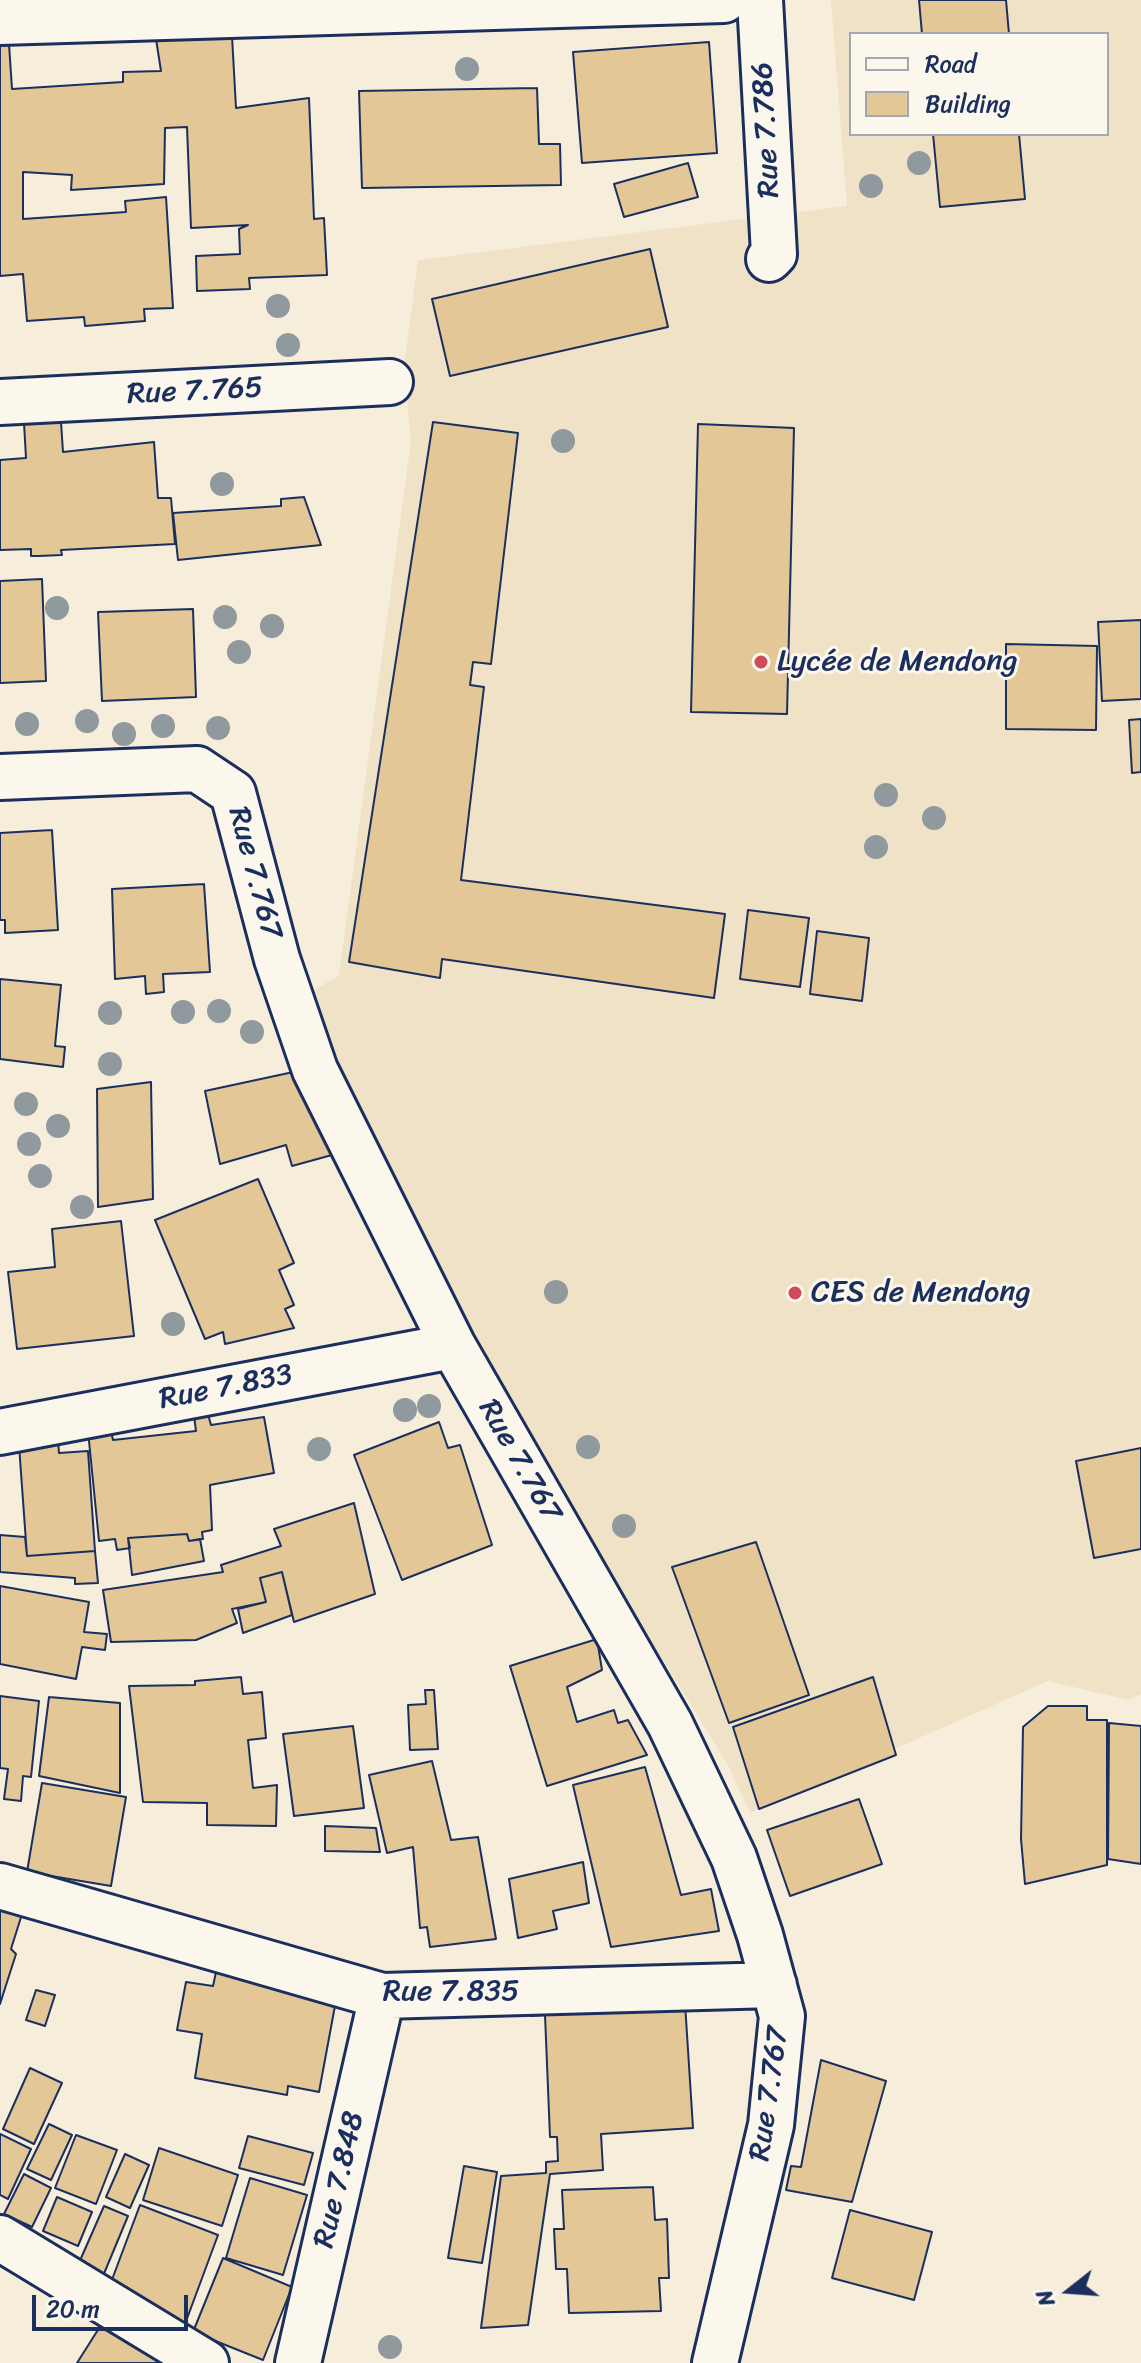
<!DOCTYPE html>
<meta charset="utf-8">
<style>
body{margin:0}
#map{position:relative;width:1141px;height:2363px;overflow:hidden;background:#f6eddb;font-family:Sriracha,sans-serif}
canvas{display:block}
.legend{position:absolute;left:849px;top:32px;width:260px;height:104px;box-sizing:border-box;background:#fbf7ec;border:2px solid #a1a7b3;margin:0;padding:10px 14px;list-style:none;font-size:24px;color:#1b2f5e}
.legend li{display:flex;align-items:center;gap:16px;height:40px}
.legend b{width:40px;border:2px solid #a1a7b3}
.north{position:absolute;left:1029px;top:2251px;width:80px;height:80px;-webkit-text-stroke:6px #fbf7ec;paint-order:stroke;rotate:253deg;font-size:22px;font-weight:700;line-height:32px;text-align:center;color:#1b2f5e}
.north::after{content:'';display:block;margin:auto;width:28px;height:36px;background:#1b2f5e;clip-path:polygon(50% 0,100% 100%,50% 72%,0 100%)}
.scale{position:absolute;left:32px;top:2295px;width:156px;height:36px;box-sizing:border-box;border:4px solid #1b2f5e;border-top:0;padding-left:10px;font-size:24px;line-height:28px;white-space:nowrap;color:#1b2f5e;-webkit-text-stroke:6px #fbf7ec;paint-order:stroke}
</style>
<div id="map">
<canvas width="1141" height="2363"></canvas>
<ul class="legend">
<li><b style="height:10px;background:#fbf7ec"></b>Road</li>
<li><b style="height:22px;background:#e3c797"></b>Building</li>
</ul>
<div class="north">N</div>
<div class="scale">20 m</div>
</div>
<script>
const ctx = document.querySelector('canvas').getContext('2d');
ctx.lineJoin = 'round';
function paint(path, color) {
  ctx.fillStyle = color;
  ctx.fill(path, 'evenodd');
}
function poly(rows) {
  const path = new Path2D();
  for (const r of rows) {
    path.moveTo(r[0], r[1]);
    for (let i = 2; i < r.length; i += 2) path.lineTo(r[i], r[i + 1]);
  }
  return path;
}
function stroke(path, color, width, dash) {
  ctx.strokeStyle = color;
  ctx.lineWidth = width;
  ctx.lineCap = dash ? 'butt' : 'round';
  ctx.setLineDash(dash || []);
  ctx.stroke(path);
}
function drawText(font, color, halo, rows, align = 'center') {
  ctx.font = font + ' Sriracha,sans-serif';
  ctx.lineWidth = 6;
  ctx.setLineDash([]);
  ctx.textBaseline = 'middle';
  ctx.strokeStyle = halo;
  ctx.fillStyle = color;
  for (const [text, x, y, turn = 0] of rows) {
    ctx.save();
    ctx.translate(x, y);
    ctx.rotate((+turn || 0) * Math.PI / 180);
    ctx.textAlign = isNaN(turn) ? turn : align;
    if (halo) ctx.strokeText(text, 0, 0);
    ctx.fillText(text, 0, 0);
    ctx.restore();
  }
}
const built = poly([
 [831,0,1141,0,1141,1694,1128,1700,1048,1681,750,1813,728,1765,502,1400,395,1186,305,996,339,975,411,441,404,368,418,260,847,206],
 [851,34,1107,34,1107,134,851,134]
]);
const building = poly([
 [919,0,1006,0,1009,34,922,34,919,0],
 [232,36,236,108,309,98,314,219,324,218,327,275,249,278,250,289,197,291,196,256,240,254,239,229,248,225,191,228,187,127,165,128,164,184,71,190,72,175,23,172,23,219,126,212,125,201,166,197,173,308,144,309,145,321,85,326,84,317,27,321,23,274,0,276,0,44,9,44,12,89,123,82,123,72,161,71,156,39,232,36],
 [709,42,717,153,582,163,573,52,709,42],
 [537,88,539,144,560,144,561,185,362,188,359,91,537,88],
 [933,134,1019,134,1025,199,940,207,933,134],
 [688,163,698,197,624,217,614,184,688,163],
 [650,249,668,327,450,376,432,299,650,249],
 [61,422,63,452,154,442,158,498,171,498,175,544,61,550,62,555,38,556,31,556,31,549,0,550,0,460,26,458,24,423,61,422],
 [433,422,518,433,491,664,473,662,470,685,484,687,461,880,725,914,714,998,442,959,440,978,349,962,433,422],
 [698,424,794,428,787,714,691,712,698,424],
 [304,497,321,545,178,560,173,513,281,506,281,499,304,497],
 [42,579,46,681,0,683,0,581,42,579],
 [193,609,196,697,102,701,98,612,193,609],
 [1141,620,1141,699,1102,701,1098,622,1141,620],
 [1006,644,1097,646,1096,730,1006,729,1006,644],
 [1141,719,1141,772,1132,773,1129,720,1141,719],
 [52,830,58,930,5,933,5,920,0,920,0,833,52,830],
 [204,884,210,972,163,974,164,992,146,994,145,976,115,979,112,889,204,884],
 [748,910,809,918,800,987,740,979,748,910],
 [817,931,869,938,862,1001,810,994,817,931],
 [0,979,61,985,55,1046,65,1047,63,1067,0,1059,0,979],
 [298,1071,332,1155,292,1166,286,1145,220,1164,205,1091,298,1071],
 [151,1082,153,1199,98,1207,97,1089,151,1082],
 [258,1179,294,1263,279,1270,294,1305,285,1309,294,1328,225,1344,223,1332,205,1339,155,1220,258,1179],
 [121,1221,134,1336,17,1349,8,1272,55,1267,52,1229,121,1221],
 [208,1414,211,1425,264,1417,274,1473,210,1485,212,1530,202,1532,203,1539,189,1541,187,1534,128,1538,130,1548,117,1550,115,1539,99,1541,88,1431,110,1427,113,1440,196,1431,194,1416,208,1414],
 [439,1422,448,1448,460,1445,492,1545,402,1580,354,1455,439,1422],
 [58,1439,59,1453,88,1451,95,1551,27,1556,19,1445,58,1439],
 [1141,1448,1141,1549,1094,1558,1076,1461,1141,1448],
 [354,1503,375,1594,294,1622,282,1572,260,1578,266,1602,232,1609,237,1623,196,1640,111,1642,103,1590,223,1572,221,1565,281,1546,274,1529,354,1503],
 [187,1534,189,1541,200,1539,204,1561,132,1575,128,1538,187,1534],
 [0,1535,25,1537,27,1556,95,1551,98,1583,75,1584,75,1578,0,1572,0,1535],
 [756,1542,809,1695,729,1723,672,1567,756,1542],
 [282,1572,292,1615,243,1633,238,1609,266,1602,260,1578,282,1572],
 [0,1586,89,1602,84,1632,107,1634,105,1650,82,1647,76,1679,0,1664,0,1586],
 [597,1639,602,1670,567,1687,577,1722,614,1710,618,1723,628,1720,647,1755,547,1786,510,1666,597,1639],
 [241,1677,243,1694,262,1692,266,1738,248,1740,253,1788,277,1785,276,1826,207,1825,207,1803,143,1802,129,1686,195,1685,195,1681,241,1677],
 [873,1677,896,1755,759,1809,733,1727,873,1677],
 [425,1690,434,1690,438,1749,410,1750,408,1705,426,1704,425,1690],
 [0,1696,39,1701,31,1777,23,1776,21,1801,4,1799,8,1769,0,1768,0,1696],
 [49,1697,120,1703,120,1793,39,1776,49,1697],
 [1048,1706,1087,1706,1087,1720,1107,1720,1107,1865,1025,1884,1021,1839,1023,1727,1048,1706],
 [1109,1723,1141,1726,1141,1864,1108,1859,1109,1723],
 [353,1726,364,1808,294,1816,283,1734,353,1726],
 [432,1761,451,1840,478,1837,496,1939,430,1947,427,1927,420,1928,413,1847,387,1853,369,1775,432,1761],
 [645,1767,681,1895,711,1889,719,1931,611,1947,573,1785,645,1767],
 [42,1783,126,1797,111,1886,27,1872,42,1783],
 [859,1799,882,1864,790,1896,767,1830,859,1799],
 [325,1826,376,1828,380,1852,325,1851,325,1826],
 [583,1862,589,1903,553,1911,557,1929,518,1938,509,1879,583,1862],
 [0,1907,22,1914,11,1949,16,1954,0,2004,0,1907],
 [216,1972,337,1995,319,2092,288,2086,287,2095,195,2078,202,2034,177,2030,186,1982,213,1986,216,1972],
 [36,1990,55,1995,45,2026,26,2020,36,1990],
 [530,2001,685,2003,693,2128,601,2134,603,2170,550,2174,528,2325,481,2328,501,2176,546,2173,546,2162,558,2161,557,2137,550,2137,545,2015,531,2016,530,2001],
 [821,2060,886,2081,852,2202,786,2190,791,2166,801,2167,821,2060],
 [30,2068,62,2083,34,2144,3,2129,30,2068],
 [49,2124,72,2135,51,2180,27,2169,49,2124],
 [0,2134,31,2149,8,2199,0,2195,0,2134],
 [76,2135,117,2150,96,2204,55,2188,76,2135],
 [248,2136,313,2153,304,2185,239,2168,248,2136],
 [159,2148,238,2175,222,2226,143,2200,159,2148],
 [125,2154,149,2165,130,2208,106,2197,125,2154],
 [464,2166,497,2172,482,2263,448,2258,464,2166],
 [24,2174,51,2188,32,2227,4,2214,24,2174],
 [250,2178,307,2195,283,2275,226,2258,250,2178],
 [653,2187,655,2220,667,2219,669,2278,659,2278,661,2311,569,2313,567,2269,556,2269,554,2229,564,2229,562,2190,653,2187],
 [57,2197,92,2212,78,2246,43,2231,57,2197],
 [140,2205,218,2235,185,2324,107,2293,140,2205],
 [104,2206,128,2216,103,2276,78,2265,104,2206],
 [850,2210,932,2232,914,2300,832,2278,850,2210],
 [223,2258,292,2287,263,2360,193,2332,223,2258],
 [108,2314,184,2363,77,2363,108,2314]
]);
const minor = poly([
 [760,0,774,254,769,259],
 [0,22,724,0],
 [0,402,390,382],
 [0,777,197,769,233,793,277,959,315,1070,453,1346,670,1724,734,1858,760,1935,782,2016,771,2125,715,2363],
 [0,1432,453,1346],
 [0,1886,382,1996,774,1985],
 [0,2238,206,2363],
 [298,2363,382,1996]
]);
const trees = [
 [467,69],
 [919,163],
 [871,186],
 [278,306],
 [288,345],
 [563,441],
 [222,484],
 [57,608],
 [225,617],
 [272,626],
 [239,652],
 [87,721],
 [27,724],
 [163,726],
 [218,728],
 [124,734],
 [886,795],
 [934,818],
 [876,847],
 [219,1011],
 [183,1012],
 [110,1013],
 [252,1032],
 [110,1064],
 [26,1104],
 [58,1126],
 [29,1144],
 [40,1176],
 [82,1207],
 [556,1292],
 [173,1324],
 [429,1406],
 [405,1410],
 [588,1447],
 [319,1449],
 [624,1526],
 [390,2347]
];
const markers = [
 [761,662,8,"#d1495b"],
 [795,1293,8,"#d1495b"]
];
const streetNames = [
 ["Rue 7.786",767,130,-93],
 ["Rue 7.765",195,392,-3],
 ["Rue 7.767",254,873,75],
 ["Rue 7.833",226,1388,-11],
 ["Rue 7.767",519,1461,60],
 ["Rue 7.835",451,1992],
 ["Rue 7.767",770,2094,-82],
 ["Rue 7.848",340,2180,-77]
];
const poiNames = [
 ["Lycée de Mendong",777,662],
 ["CES de Mendong",811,1293]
];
paint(built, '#f0e2c7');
paint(building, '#e3c797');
stroke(building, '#1b2f5e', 2);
stroke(minor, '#1b2f5e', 50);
stroke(minor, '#fbf7ec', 44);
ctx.fillStyle = '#8f999e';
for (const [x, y] of trees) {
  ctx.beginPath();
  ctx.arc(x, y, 12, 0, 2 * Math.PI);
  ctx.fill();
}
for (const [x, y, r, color] of markers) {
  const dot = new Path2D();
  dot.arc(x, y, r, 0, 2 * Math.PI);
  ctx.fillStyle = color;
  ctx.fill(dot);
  stroke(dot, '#fbf7ec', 3);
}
drawText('30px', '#1b2f5e', '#fbf7ec', streetNames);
drawText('30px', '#1b2f5e', '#fbf7ec', poiNames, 'left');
</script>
